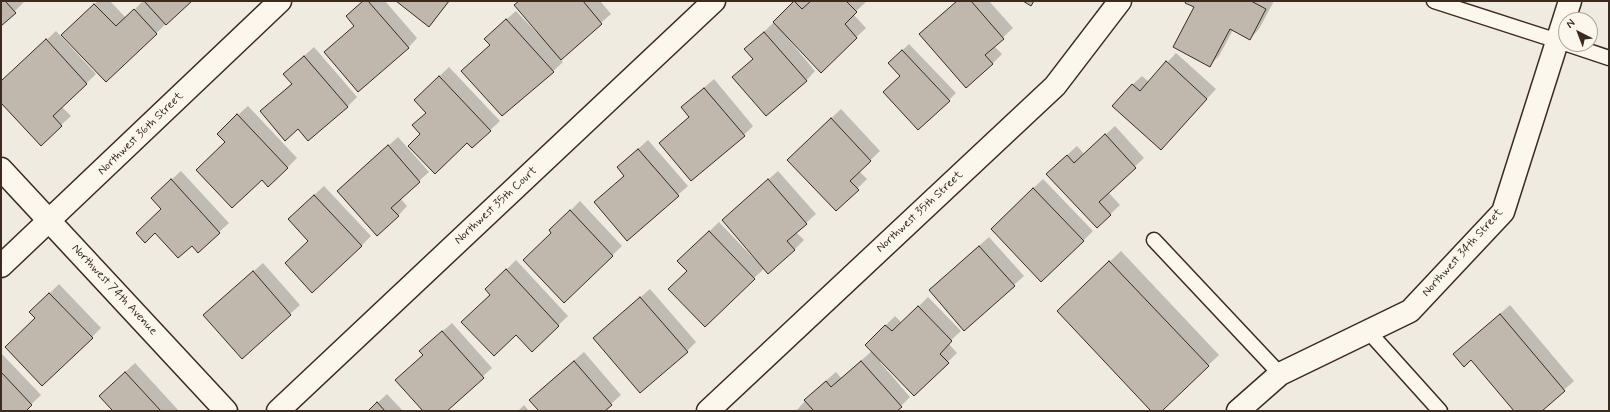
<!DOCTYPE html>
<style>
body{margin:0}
#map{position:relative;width:1610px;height:412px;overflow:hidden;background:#f0ebe0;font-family:Mynerve,sans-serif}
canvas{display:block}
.frame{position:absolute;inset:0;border:2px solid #3b2a1e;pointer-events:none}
.north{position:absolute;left:1558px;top:12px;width:40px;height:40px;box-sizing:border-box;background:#fbf7ec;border:1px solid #aea59a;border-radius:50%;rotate:318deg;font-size:11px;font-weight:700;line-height:16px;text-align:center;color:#3b2a1e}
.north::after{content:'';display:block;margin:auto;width:14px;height:18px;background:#3b2a1e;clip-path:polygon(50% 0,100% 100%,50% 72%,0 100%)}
</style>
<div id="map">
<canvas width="1610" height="412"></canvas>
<div class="frame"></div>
<div class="north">N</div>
</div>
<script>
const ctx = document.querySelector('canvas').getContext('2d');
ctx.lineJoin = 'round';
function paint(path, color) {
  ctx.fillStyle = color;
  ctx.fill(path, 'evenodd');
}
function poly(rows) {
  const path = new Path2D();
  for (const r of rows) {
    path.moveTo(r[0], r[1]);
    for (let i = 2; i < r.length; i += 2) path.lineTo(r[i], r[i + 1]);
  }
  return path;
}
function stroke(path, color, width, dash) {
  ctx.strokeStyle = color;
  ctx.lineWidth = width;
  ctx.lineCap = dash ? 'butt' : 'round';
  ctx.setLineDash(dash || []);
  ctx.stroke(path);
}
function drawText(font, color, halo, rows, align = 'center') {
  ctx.font = font + ' Mynerve,sans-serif';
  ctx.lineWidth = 3;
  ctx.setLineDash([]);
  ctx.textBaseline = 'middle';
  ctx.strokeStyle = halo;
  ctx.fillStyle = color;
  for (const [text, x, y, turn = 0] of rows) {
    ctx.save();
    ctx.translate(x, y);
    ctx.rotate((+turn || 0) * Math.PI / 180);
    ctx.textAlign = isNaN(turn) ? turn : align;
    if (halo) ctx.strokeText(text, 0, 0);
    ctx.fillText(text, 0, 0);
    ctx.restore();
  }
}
const shadow = poly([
 [1,1,23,1,24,2,1,25],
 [98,1,110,1,126,18,143,1,190,1,106,81,72,26],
 [363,1,385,1,417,38,408,48,355,25,347,16],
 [398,1,450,1,429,26],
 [520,1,600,1,611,14,560,59,563,62,533,90,491,45,495,29,516,11,539,35,540,34],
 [796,1,864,1,866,2,853,14,866,28,821,71,786,34,785,35,815,71,806,81,753,59,745,50],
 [957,1,989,1,1013,28,994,46,1002,54,992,64,930,25],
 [1187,1,1274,1,1259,29,1250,39,1233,30,1219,56,1210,65,1195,7],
 [56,31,96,74,62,107,71,116,61,125,1,102,1,82],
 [909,44,956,93,949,100,902,76,889,63],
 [314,47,357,97,347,107,298,128,261,111,292,83,284,74],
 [1176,53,1216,89,1170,139,1132,85,1142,76,1149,82],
 [449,67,500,121,472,147,467,142,422,134,427,112,424,91],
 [714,79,753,126,744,135,690,117,682,107],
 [248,106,297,158,287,168,262,178,226,142,228,124],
 [841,109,880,151,859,171,867,179,836,210,798,150],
 [1115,126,1144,158,1108,192,1120,205,1097,227,1057,164,1077,146,1084,154],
 [398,137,429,172,400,198,407,206,398,216,338,191],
 [648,140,688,186,627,239,625,175,618,167],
 [181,171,229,223,198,251,162,188],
 [778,171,816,214,796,232,804,240,794,250,765,268,754,278,688,271,688,252,719,222,758,263,759,262,732,211],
 [1043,179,1093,231,1083,241,1001,219],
 [324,186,371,236,361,246,309,241,298,210],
 [580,201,622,246,564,302,553,233,560,221],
 [989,237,1024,276,964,329,939,281],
 [1121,251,1219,355,1160,411,1152,411,1069,300],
 [516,260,568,316,532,350,491,294,496,280],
 [263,263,300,305,242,357,214,306],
 [59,284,101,328,92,337,36,318,31,312],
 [650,289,696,342,687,351,594,338],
 [928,297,961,331,948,343,957,353,914,395,881,361,880,362,910,397,896,411,796,411,815,390,836,372,841,378,872,351,866,345,895,316,902,323],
 [1510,305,1574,381,1540,411,1515,411,1471,359,1454,354],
 [452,323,492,368,445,411,424,411,424,355,430,342],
 [584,352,621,395,603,411,541,411,540,390],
 [1,353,41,395,24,411,1,411],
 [135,363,179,411,112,411,113,410,110,386],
 [387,394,403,411,369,411],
 [524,405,529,411,518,411]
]);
const building = poly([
 [1,1,5,1,16,13,1,26,1,1],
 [144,1,192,1,166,25,144,1],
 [363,1,368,1,409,48,358,92,324,52,354,26,346,16,363,1],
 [396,1,449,1,429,27,396,1],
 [519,1,583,1,602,24,561,60,514,5,519,1],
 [794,1,802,9,811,1,846,1,857,12,845,24,857,38,821,73,773,22,794,1],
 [957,1,971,1,1004,39,985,55,993,64,966,88,919,34,957,1],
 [1023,1,1034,1,1031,6,1023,1],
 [1186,1,1251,1,1266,9,1250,40,1230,29,1210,67,1173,47,1194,7,1185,3,1186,1],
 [94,4,116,26,134,9,157,34,106,82,61,35,94,4],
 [506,19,554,72,502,116,461,71,490,45,484,39,506,19],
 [764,32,807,81,766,116,732,77,753,59,744,49,764,32],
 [46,39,87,84,53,116,62,126,41,146,1,103,1,81,46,39],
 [902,50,950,101,918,130,883,92,900,76,888,63,902,50],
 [304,56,348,107,308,141,298,129,285,141,260,111,292,84,283,74,304,56],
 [1166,61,1207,99,1161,150,1112,106,1132,84,1140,91,1166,61],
 [439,76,491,131,472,148,467,143,435,174,408,146,420,134,412,125,426,113,414,100,439,76],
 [704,88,745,136,691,181,659,143,689,117,681,107,704,88],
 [237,114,288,168,268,187,262,180,232,208,196,170,225,142,217,134,237,114],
 [831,118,871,161,850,181,859,190,836,211,787,160,831,118],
 [1105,134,1136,168,1099,202,1111,215,1097,228,1046,174,1067,155,1074,163,1105,134],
 [388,145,420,182,391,208,399,216,377,236,337,191,388,145],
 [638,149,679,196,627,241,594,202,624,176,617,167,638,149],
 [171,179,220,233,198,253,192,246,178,258,155,233,145,243,136,233,161,209,151,198,171,179],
 [768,179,807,224,787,241,795,250,768,274,722,220,768,179],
 [1033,188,1084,241,1041,282,991,229,1033,188],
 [314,195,362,246,312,293,285,263,308,241,288,219,314,195],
 [570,210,613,256,564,303,523,260,551,233,549,230,570,210],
 [709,231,755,279,705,327,668,289,687,271,677,261,709,231],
 [979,246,1015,286,964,331,929,290,979,246],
 [1109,261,1209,366,1162,411,1151,411,1057,311,1109,261],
 [506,269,559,326,532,352,516,335,494,356,461,322,490,295,485,289,506,269],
 [253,271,291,315,242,359,203,315,253,271],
 [49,293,93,338,42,386,5,347,35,318,29,312,49,293],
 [640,297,688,352,640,393,593,338,640,297],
 [918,306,952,341,940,354,949,363,914,396,865,345,885,325,892,331,918,306],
 [1500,314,1565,391,1542,411,1514,411,1471,360,1464,367,1453,354,1500,314],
 [442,331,484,378,447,411,423,411,395,380,423,355,419,351,442,331],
 [574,361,612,405,605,411,539,411,529,400,574,361],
 [861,361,902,407,897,411,814,411,804,400,826,381,831,387,861,361],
 [1,372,32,405,26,411,1,411,1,372],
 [125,372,161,411,111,411,112,410,99,396,125,372],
 [377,402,385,411,368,411,377,402]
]);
const lane = poly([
 [1434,1,1564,43],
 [1567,44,1609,58],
 [1154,240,1280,374],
 [1368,331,1440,411]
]);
const street = poly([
 [1,169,226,411],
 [1,266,280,1],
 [278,411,714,1],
 [708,411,1055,86,1120,1],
 [1238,411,1280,374,1410,311,1503,212,1570,1]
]);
const streetNames = [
 ["Northwest 36th Street",141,134,-44],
 ["Northwest 35th Court",496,206,-43],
 ["Northwest 35th Street",920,212,-43],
 ["Northwest 34th Street",1463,253,-48],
 ["Northwest 74th Avenue",114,290,47]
];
paint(shadow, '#0003');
paint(building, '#c0b8ad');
stroke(building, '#3b2a1e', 1);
stroke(lane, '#3b2a1e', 17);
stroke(street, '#3b2a1e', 25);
stroke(lane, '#fbf7ec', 14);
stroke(street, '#fbf7ec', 22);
drawText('12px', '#3b2a1e', '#fbf7ec', streetNames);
</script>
